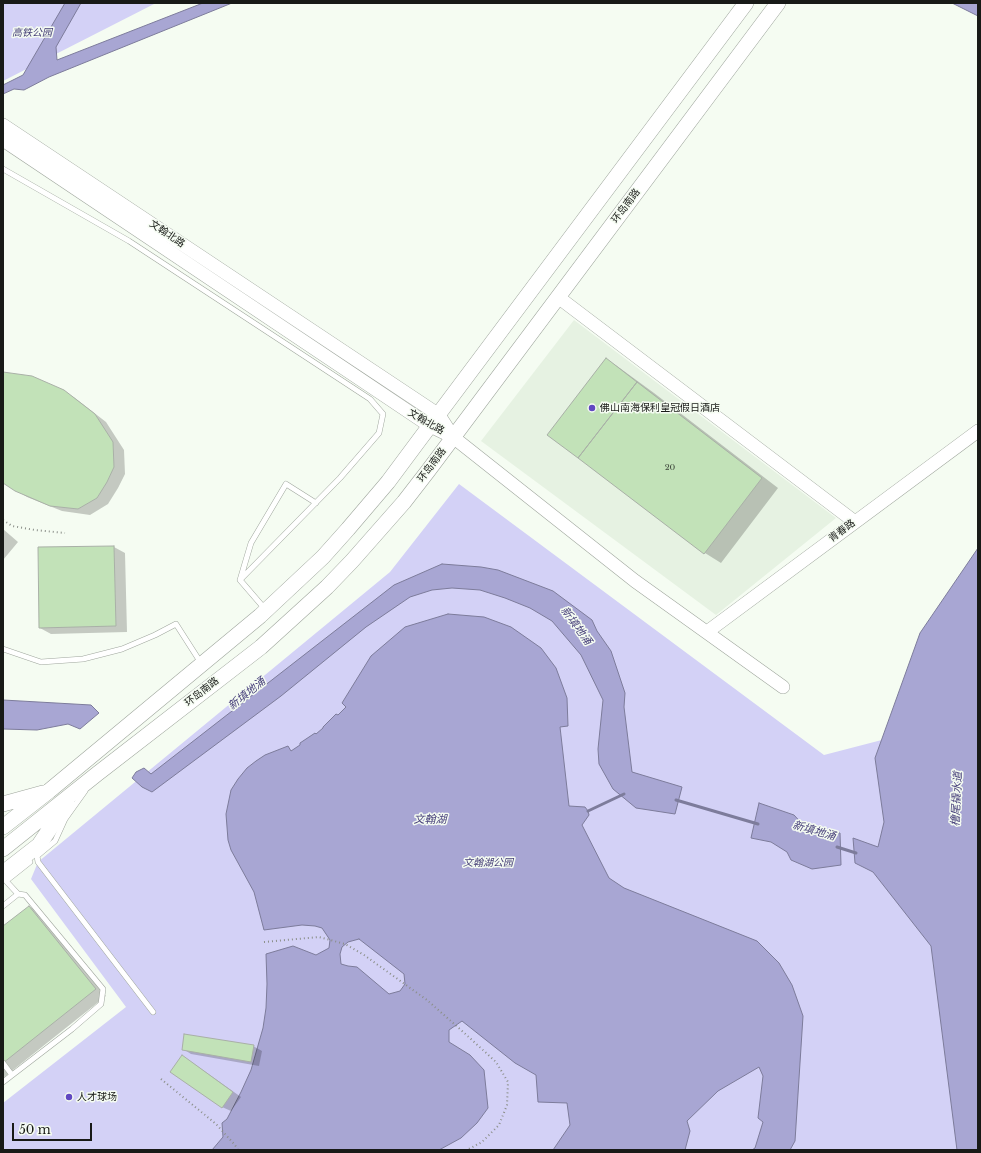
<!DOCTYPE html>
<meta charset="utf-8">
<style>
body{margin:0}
#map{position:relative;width:981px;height:1153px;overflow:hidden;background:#f5fcf2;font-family:"Libre Baskerville",serif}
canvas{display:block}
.frame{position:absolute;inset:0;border:4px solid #181a17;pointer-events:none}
.scale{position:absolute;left:12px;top:1123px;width:80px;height:18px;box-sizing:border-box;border:2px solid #181a17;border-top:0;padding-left:5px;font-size:12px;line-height:14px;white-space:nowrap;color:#181a17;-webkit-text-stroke:3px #f5fcf2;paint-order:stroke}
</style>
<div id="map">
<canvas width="981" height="1153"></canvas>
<div class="frame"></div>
<div class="scale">50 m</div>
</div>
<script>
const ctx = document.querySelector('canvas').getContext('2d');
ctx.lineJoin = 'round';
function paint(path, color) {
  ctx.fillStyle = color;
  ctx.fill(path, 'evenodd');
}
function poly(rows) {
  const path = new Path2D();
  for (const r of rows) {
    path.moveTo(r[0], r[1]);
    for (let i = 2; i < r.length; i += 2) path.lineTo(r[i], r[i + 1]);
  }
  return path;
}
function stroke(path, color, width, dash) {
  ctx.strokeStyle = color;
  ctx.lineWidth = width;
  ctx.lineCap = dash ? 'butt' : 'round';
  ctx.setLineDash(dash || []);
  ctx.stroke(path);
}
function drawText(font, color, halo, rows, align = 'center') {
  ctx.font = font + ' "Libre Baskerville","Noto Sans SC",serif';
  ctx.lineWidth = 3;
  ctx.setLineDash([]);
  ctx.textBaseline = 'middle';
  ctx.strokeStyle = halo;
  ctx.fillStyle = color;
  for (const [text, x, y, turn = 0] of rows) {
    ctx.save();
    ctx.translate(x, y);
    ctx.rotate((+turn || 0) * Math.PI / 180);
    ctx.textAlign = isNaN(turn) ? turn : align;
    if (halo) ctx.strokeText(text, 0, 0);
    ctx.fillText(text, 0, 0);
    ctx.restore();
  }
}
const built = poly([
 [574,320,836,518,716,615,481,441]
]);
const green = poly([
 [3,3,156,3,3,81],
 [459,484,824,755,978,715,978,1150,3,1150,3,1103,126,1007,31,879,38,862,390,572]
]);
const water = poly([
 [65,3,81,3,56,47,57,60,203,3,232,3,49,77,24,90,14,89,3,94,3,85,23,75,65,3],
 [952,3,978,3,978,16,952,3],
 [978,548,978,1150,957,1150,931,946,873,872,855,863,853,838,878,847,884,822,875,758,920,633,978,548],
 [442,564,481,567,498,570,553,591,592,620,597,631,611,651,625,693,624,707,632,772,682,787,675,814,636,808,613,789,599,764,598,749,603,700,581,655,552,621,530,608,505,598,480,590,452,588,432,590,410,597,366,627,281,696,152,792,142,787,132,778,136,772,144,768,151,774,394,585,442,564],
 [448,614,484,617,511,627,541,648,556,668,567,698,568,726,560,727,569,806,585,807,588,811,589,815,582,825,609,878,624,888,757,941,779,963,792,985,803,1016,795,1141,790,1150,752,1150,755,1148,763,1122,758,1118,763,1076,759,1067,718,1091,687,1121,690,1131,685,1150,553,1150,570,1125,567,1103,538,1102,536,1075,515,1063,462,1021,449,1030,449,1042,470,1055,484,1070,488,1108,477,1123,461,1138,439,1150,212,1150,223,1137,222,1123,227,1119,241,1092,251,1070,263,1028,266,1008,267,984,266,954,293,946,316,955,329,948,330,940,322,928,315,926,302,925,264,930,254,892,231,850,228,840,226,814,231,790,238,779,247,768,256,761,265,755,288,746,291,751,300,745,300,743,315,733,316,734,323,728,323,727,336,714,338,715,346,707,342,703,371,656,405,627,448,614],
 [359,939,404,974,405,984,400,991,389,994,357,967,348,966,341,964,340,954,342,947,348,942,359,939],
 [3,700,91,705,99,713,80,729,68,724,37,730,3,729,3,700],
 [759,803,794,815,806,828,840,833,841,865,812,869,791,860,787,852,771,842,751,838,759,803]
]);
const shadow = poly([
 [606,359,617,366,654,393,778,488,721,563,705,553,549,434],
 [3,373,64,391,75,398,106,422,124,450,125,474,118,488,108,504,90,515,62,511,27,497,3,482],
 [3,529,18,542,3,560],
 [114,547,125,553,127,632,51,634,40,628,39,548],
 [30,907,41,913,106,996,3,1078,3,928],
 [253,1046,262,1051,259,1066,191,1054,183,1049],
 [190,1061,241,1097,231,1111,222,1107]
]);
const stream = poly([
 [676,800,758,824],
 [588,811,624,794],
 [837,847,856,853]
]);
const building = poly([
 [606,358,637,382,578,458,547,435,606,358],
 [3,372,32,376,64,390,95,414,113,442,114,467,107,482,97,498,78,509,50,506,15,491,3,483,3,372],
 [637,382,762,478,704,554,578,458,637,382],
 [114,546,116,626,39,628,38,547,114,546],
 [29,906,96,989,3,1063,3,926,29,906],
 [184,1034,254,1045,251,1062,182,1050,184,1034],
 [182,1055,233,1092,222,1108,170,1072,182,1055]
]);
const path = poly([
 [3,520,12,526,35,530,65,533],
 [264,942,319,937,345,944,364,955,427,1000,461,1030,496,1062,508,1082,507,1105,499,1125,482,1142,467,1150],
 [161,1079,216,1124,235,1145,238,1150]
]);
const service = poly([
 [3,169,129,241,370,399,383,414,379,433,340,478,240,580,265,609],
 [240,580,251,543,286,484,316,503],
 [3,649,41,662,83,659,122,649,155,635,176,624,201,663],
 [85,791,65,819,55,841,37,856,38,862,153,1012],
 [18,894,6,881,30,862],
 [3,906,18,894,25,895,103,989,101,1004,72,1029,3,1082],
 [3,1063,12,1075]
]);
const tertiary = poly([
 [3,125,439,415,453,437],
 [3,140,430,426,453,437,635,581,783,687],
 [558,297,855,522],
 [707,632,978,431]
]);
const secondary = poly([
 [3,804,43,793],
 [3,827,49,791,260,616,323,557,348,529,388,482,417,443,746,3],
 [3,849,97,774,261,647,327,587,352,561,404,502,428,471,778,3],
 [3,873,39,845,67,803]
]);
const markers = [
 [592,408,4,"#6048c1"],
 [69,1097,4,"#6048c1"]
];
const numberNames = [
 ["20",670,468]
];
const parkNames = [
 ["高铁公园",32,33],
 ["文翰湖公园",488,863]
];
const streetNames = [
 ["环岛南路",626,206,-53],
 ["文翰北路",167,234,34],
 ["文翰北路",426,422,30],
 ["环岛南路",432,465,-53],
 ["青春路",842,531,-37],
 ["环岛南路",202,692,-38]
];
const poiNames = [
 ["佛山南海保利皇冠假日酒店",600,408],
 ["人才球场",77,1097]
];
const waterNames = [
 ["新填地涌",576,626,54],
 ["新填地涌",247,694,-39],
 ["橹尾撬水道",957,799,-87],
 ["文翰湖",430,820],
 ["新填地涌",814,831,16]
];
paint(built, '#e6f2e2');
paint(green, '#d3d1f6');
paint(water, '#a8a6d3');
stroke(water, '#7d7c9b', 1);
paint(shadow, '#0003');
stroke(stream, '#7d7c9b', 3);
paint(building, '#c2e2b8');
stroke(building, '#a9b0a7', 1);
stroke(service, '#9fa69d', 6);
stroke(tertiary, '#9fa69d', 14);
stroke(secondary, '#9fa69d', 16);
stroke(path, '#8b8f89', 2, [1, 3]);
stroke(service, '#fff', 5);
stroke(tertiary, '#fff', 13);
stroke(secondary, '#fff', 15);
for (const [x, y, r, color] of markers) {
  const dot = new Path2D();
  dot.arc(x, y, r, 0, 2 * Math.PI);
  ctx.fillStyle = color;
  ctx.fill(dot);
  stroke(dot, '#f5fcf2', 1.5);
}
drawText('8px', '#424c3f', null, numberNames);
drawText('italic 10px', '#433c75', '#f5fcf2', parkNames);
drawText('10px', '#181a17', '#f5fcf2', streetNames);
drawText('10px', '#181a17', '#f5fcf2', poiNames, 'left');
drawText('italic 11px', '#48417b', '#f5fcf2', waterNames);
</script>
